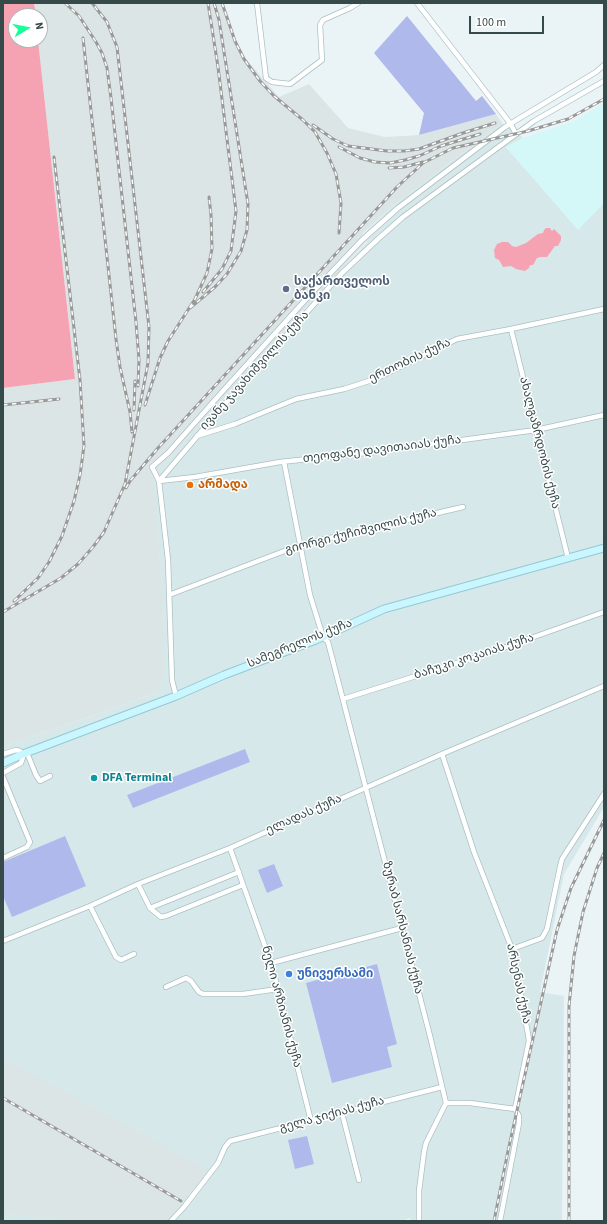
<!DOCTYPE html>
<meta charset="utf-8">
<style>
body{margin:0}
#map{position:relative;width:607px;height:1224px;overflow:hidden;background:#eaf4f6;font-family:"Source Sans 3",sans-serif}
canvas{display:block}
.frame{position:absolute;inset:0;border:4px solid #374a4a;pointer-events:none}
.north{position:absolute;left:8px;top:8px;width:40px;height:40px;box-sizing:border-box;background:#fff;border:1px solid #afb7b7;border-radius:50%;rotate:80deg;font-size:11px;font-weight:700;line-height:16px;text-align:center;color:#374a4a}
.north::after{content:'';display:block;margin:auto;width:14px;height:18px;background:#17ff99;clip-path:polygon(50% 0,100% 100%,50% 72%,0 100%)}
.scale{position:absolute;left:469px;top:16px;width:75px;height:18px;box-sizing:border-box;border:2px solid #374a4a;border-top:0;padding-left:5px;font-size:12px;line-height:14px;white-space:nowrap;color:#374a4a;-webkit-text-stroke:3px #fff;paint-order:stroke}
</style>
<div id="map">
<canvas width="607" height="1224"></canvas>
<div class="frame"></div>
<div class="north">N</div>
<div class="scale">100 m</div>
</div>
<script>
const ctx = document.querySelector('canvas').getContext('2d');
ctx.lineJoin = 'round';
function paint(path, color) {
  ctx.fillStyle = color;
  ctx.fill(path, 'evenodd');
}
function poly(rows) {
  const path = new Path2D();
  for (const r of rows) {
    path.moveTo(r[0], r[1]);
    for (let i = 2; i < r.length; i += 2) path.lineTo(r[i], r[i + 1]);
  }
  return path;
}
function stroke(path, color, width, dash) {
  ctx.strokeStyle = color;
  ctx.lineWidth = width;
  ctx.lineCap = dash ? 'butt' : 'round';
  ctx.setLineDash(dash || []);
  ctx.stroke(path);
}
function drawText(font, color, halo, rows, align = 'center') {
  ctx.font = font + ' "Source Sans 3","Noto Sans Georgian",sans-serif';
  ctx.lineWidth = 3;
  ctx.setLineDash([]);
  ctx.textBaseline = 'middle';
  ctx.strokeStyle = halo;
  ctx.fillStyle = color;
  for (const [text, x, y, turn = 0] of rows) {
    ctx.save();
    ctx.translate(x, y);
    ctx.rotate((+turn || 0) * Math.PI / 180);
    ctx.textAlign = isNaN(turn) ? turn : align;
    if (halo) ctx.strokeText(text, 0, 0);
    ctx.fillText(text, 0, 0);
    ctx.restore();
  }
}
const residential = poly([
 [502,123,505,127,510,124,523,138,506,147,578,229,604,203,604,807,564,874,540,992,564,996,562,1221,410,1221,410,1218,401,1221,3,1221,3,747,156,693,162,584,152,474,170,459,199,425,367,242,362,235,395,204]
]);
const commercial = poly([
 [604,103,604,203,578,230,506,147,523,138,574,121]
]);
const industrial = poly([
 [34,3,224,3,239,51,279,97,309,84,348,128,385,137,419,135,496,114,502,123,395,204,362,234,367,241,199,425,170,459,153,474,162,584,163,679,156,693,3,747,3,388,75,379,38,40,40,40,40,16,36,16],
 [3,1058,208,1170,181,1204,165,1221,73,1221,7,1213,3,1218]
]);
const green = poly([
 [407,16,476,101,482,96,496,114,419,135,424,113,374,53],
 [245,749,250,762,133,808,127,795],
 [65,836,86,886,12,917,3,896,3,862],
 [274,864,283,886,267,893,258,870],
 [377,964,397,1044,387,1047,392,1067,332,1083,306,983],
 [307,1136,314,1164,295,1169,288,1140]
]);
const water = poly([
 [3,3,34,3,36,16,16,16,16,40,38,40,75,379,3,388],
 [546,228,550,228,552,231,554,229,561,236,561,240,558,246,555,246,547,257,541,257,537,258,533,265,530,265,529,268,525,271,516,269,511,266,503,267,499,260,495,258,494,250,497,244,502,242,508,242,512,246,516,247,526,243,538,234,543,233,544,230]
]);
const minor = poly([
 [257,3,266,78,272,82,290,84,322,60,320,25,323,20,350,8,358,3],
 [417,3,510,123,516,134],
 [511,329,568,558],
 [197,436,235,424,296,399,344,389,375,379,457,339,511,329,604,309],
 [284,462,310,595,323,637,328,642,430,1036,446,1103,426,1143,424,1152,419,1191,419,1221],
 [159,481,229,399,342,273,378,239,403,217,534,121,604,81],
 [159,481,195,477,280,462,366,453,536,430,604,415],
 [169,595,300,545,463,507],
 [176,696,172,680,168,560,159,481,152,467,168,453,222,392,307,298,362,240,398,208,505,127,596,72,604,65],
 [343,699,489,653,604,612],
 [27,753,36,775,40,781,50,776],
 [3,754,16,750,20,751,23,757,21,763,3,773],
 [442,754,474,852,512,949,528,1034,529,1041,515,1109,519,1116,519,1123,500,1221],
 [3,777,30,842,27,847,3,858],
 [230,848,271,963,278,989,311,1121],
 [138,884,150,908,161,917,166,916,243,885],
 [90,906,116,957,121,960,134,954],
 [150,908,239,872],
 [3,941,90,906,138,884,230,848,442,754,604,686],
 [512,949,542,938,547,929,560,867,562,859,604,794],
 [271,963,402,928],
 [166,987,186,978,191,981,199,992,203,994,243,994,278,989],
 [446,1103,470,1103,515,1109],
 [342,1113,359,1180],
 [171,1221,184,1207,218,1163,225,1147,230,1141,442,1087]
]);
const secondary = poly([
 [3,763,23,754,176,696,224,675,316,640,384,609,604,548]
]);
const rail = poly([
 [65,3,79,16,96,42,102,53,107,68,111,98,136,322,139,360,138,386],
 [222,3,235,41,244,59,260,81,274,96,303,120,315,132,327,153,336,174,341,203,339,233],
 [83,38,116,339,120,367,130,412,132,432],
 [313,125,333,139,348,146,387,151,404,151,419,149,463,133,495,123],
 [339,147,360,158,375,162,390,163,405,160,419,156,441,146,480,134],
 [389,168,404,167,423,162],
 [203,292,222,269,231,251,236,211,218,67,208,3],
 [190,308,215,287,227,274,241,251,247,230,248,204,219,20,214,3],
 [3,405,59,399],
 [145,405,160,358,168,341,195,299,207,273,212,249,211,215,209,197],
 [134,410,135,381],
 [126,488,130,481,158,448,397,187,423,163,453,148,528,131,568,119,604,99],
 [14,601,38,578,49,562,62,536,74,501,80,475,84,446,80,380,54,157],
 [3,612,61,578,78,564,93,547,104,532,125,484,148,363,149,327,117,47,107,22,92,3],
 [3,1098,181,1201],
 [494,1221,508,1151,557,930,571,888,604,820],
 [569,1221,569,1006,574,956,583,912,597,868,604,853]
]);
const markers = [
 [286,289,4,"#5c6f8a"],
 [190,485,4,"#e8710a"],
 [94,778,4,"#0f9aa8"],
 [289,974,4,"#3f7fe0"]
];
const serviceNames = [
 ["საქართველოს",294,282],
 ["ბანკი",294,296]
];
const streetNames = [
 ["ერთობის ქუჩა",410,361,-25],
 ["ივანე ჯავახიშვილის ქუჩა",255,371,-48],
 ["ახალგაზრდობის ქუჩა",539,443,76],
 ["თეოფანე დავითაიას ქუჩა",382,450,-7],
 ["გიორგი ქუჩიშვილის ქუჩა",361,532,-14],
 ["სამეგრელოს ქუჩა",300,644,-22],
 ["ბაჩუკი კოკაიას ქუჩა",474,657,-18],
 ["ელადას ქუჩა",304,815,-24],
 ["ზურაბ სარსანიას ქუჩა",402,928,76],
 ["არსენას ქუჩა",518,984,78],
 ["ნელი არზიანის ქუჩა",281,1007,75],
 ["გელა ჯიქიას ქუჩა",332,1115,-15]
];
const foodNames = [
 ["არმადა",198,485]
];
const cultureNames = [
 ["DFA Terminal",102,778]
];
const shopNames = [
 ["უნივერსამი",297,974]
];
paint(residential, '#d7e8ea');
paint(commercial, '#d4f8f8');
paint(industrial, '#dbe5e5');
paint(green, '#b0b9ec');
paint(water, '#f5a3b2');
stroke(minor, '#abc0c2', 6);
stroke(secondary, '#93c9d2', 9);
stroke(minor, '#fff', 4.5);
stroke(secondary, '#caf6ff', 7);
stroke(rail, '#999', 3);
stroke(rail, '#fff', 1.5, [4.5]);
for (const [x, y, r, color] of markers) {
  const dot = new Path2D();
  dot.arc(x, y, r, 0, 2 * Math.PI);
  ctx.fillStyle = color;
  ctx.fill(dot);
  stroke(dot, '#fff', 1.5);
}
drawText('bold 12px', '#4e5e75', '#fff', serviceNames, 'left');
drawText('12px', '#374a4a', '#fff', streetNames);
drawText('bold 12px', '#c56008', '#fff', foodNames, 'left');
drawText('bold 12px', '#0d838f', '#fff', cultureNames, 'left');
drawText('bold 12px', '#366cbe', '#fff', shopNames, 'left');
</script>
